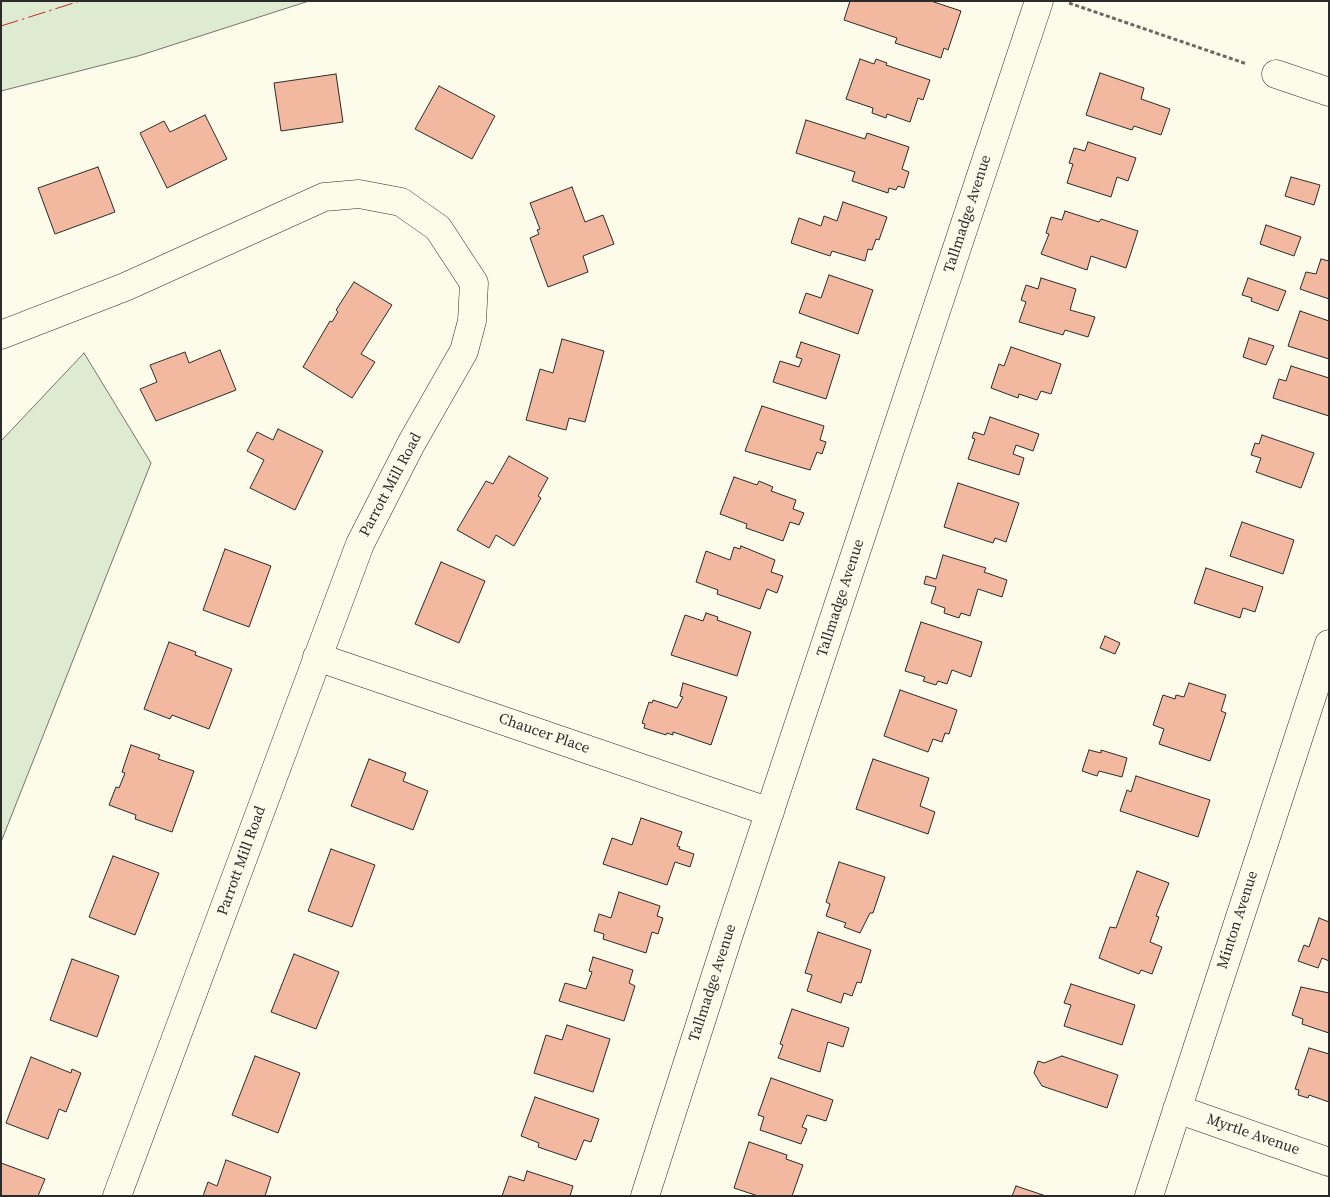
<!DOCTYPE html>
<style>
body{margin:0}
#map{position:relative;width:1330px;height:1197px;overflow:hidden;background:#fdfbea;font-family:"Source Serif 4",serif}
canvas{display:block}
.frame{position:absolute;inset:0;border:2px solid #2b2b2b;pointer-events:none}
</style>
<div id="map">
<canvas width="1330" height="1197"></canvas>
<div class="frame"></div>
</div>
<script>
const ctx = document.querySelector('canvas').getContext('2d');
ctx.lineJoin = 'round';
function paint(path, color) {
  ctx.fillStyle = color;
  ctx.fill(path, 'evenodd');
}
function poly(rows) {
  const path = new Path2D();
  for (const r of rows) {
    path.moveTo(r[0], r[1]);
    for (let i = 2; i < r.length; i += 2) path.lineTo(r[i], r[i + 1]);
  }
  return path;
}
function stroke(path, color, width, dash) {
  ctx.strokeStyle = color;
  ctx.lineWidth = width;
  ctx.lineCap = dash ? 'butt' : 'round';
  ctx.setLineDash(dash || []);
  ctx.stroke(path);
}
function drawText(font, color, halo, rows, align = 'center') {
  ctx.font = font + ' "Source Serif 4",serif';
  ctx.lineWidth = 4;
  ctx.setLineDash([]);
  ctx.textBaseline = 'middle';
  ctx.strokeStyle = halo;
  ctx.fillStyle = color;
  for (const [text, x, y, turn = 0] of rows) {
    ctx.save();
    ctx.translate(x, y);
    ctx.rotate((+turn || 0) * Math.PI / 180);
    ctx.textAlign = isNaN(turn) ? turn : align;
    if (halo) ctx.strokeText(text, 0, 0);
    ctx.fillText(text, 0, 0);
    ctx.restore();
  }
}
const green = poly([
 [1,1,309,1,138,56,1,91,1,1],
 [84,353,151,463,1,842,1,441,84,353]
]);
const building = poly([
 [850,1,931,1,961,11,948,50,944,48,941,58,895,43,897,38,844,20,850,1],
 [860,59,874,64,876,59,887,63,886,65,930,80,923,100,918,98,910,122,887,114,886,118,872,113,873,108,846,99,860,59],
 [1100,73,1144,88,1141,99,1170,109,1161,135,1134,126,1132,130,1086,115,1100,73],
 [336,74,343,122,281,131,274,83,336,74],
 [439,86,495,116,472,159,415,129,439,86],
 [205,115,227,159,167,188,140,133,164,121,170,132,205,115],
 [806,120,865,139,867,133,909,147,902,169,909,172,904,188,898,186,896,190,889,188,888,193,852,181,855,172,796,153,806,120],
 [1088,142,1136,158,1128,181,1117,177,1111,197,1067,183,1073,164,1069,163,1074,148,1085,151,1088,142],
 [98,167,115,212,55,234,38,188,98,167],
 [1291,177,1320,185,1314,205,1285,196,1291,177],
 [572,187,585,222,603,215,614,244,583,256,588,272,548,287,530,238,539,234,537,230,540,229,530,203,572,187],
 [843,202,887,217,879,240,876,239,872,250,868,249,865,261,832,251,830,256,791,243,799,218,821,226,824,216,837,221,843,202],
 [1065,211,1099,222,1101,219,1138,231,1126,268,1091,256,1087,270,1041,254,1049,234,1046,233,1051,217,1062,220,1065,211],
 [1266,225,1301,237,1294,256,1260,244,1266,225],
 [1321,259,1329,261,1329,299,1300,289,1306,272,1316,274,1321,259],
 [829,275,873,290,858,334,799,313,806,293,821,298,829,275],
 [1041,278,1076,289,1070,310,1095,317,1088,337,1065,330,1063,335,1019,322,1026,302,1021,300,1026,285,1038,289,1041,278],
 [1248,278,1286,291,1278,311,1251,301,1252,298,1242,295,1248,278],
 [354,282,392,305,361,354,375,362,352,398,303,367,330,321,332,322,338,312,336,310,354,282],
 [1300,311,1329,321,1329,359,1288,346,1300,311],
 [1249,338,1274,346,1266,365,1243,357,1249,338],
 [562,339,604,351,585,422,569,418,566,430,526,420,540,369,553,373,562,339],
 [801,342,840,355,826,399,773,382,780,361,799,367,802,359,796,357,801,342],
 [1011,347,1061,364,1051,394,1041,391,1037,400,1019,394,1018,398,991,388,999,364,1004,366,1011,347],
 [220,350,236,390,156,421,140,389,157,382,150,365,185,352,189,363,220,350],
 [1291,366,1329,378,1329,416,1273,398,1279,379,1286,381,1291,366],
 [762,406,824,426,820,440,826,442,822,454,817,452,810,470,745,451,762,406],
 [990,417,1039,434,1033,451,1016,445,1013,454,1024,458,1019,475,968,459,975,439,972,438,974,432,984,435,990,417],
 [278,429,323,451,295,510,250,488,264,460,247,451,257,432,273,440,278,429],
 [1262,435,1314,453,1301,488,1256,472,1261,458,1251,455,1255,443,1259,444,1262,435],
 [509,456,548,478,538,496,541,498,514,546,496,535,489,548,457,530,486,481,493,484,509,456],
 [734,477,757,485,759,481,773,487,771,491,796,500,793,509,804,513,799,525,790,522,783,541,746,528,747,524,720,514,734,477],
 [958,483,1019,503,1006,542,995,538,993,543,944,527,958,483],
 [1242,522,1294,540,1283,574,1230,556,1242,522],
 [741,546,775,560,771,572,783,576,777,593,767,589,760,609,717,594,718,590,696,582,706,551,730,560,734,547,740,549,741,546],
 [225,549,271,566,249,627,203,610,225,549],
 [943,555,986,568,984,572,1007,580,1002,597,978,589,970,616,961,613,959,618,944,613,945,608,931,603,936,587,924,584,926,576,936,579,943,555],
 [441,562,485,581,459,643,415,624,441,562],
 [1206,568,1263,587,1255,612,1243,608,1240,618,1194,603,1206,568],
 [706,613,718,617,717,620,751,632,737,676,671,655,685,615,703,621,706,613],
 [921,622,982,642,971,677,952,670,947,684,938,681,936,685,923,681,925,677,905,671,921,622],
 [1105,636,1120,643,1115,654,1100,648,1105,636],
 [169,642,196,652,195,655,232,669,209,729,172,715,170,719,144,709,169,642],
 [683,683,727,697,711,745,673,732,673,735,667,733,666,735,644,728,645,724,642,723,649,702,652,703,653,700,677,708,683,697,680,696,683,683],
 [1189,683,1226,695,1221,711,1226,713,1210,761,1159,744,1164,729,1153,725,1163,695,1175,699,1176,695,1184,697,1189,683],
 [900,690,957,710,949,734,945,733,942,742,933,739,928,752,884,736,900,690],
 [131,745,160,755,158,759,194,771,172,832,135,819,136,815,109,805,116,787,119,788,125,773,122,772,131,745],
 [1089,750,1101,753,1101,750,1127,758,1122,777,1099,771,1097,776,1082,771,1089,750],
 [369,759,406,773,403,781,428,791,413,830,351,806,369,759],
 [873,759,929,778,920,806,935,812,928,834,856,809,873,759],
 [1136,776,1210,800,1198,837,1120,811,1127,790,1131,792,1136,776],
 [641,818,682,832,677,846,680,847,679,849,694,854,690,867,675,862,667,885,603,864,612,838,632,845,641,818],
 [331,849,375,865,352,927,308,911,331,849],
 [113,856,159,873,135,935,89,917,113,856],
 [839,862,885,877,873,913,870,913,860,933,844,927,846,923,826,916,830,904,826,902,839,862],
 [1137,871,1169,883,1156,916,1159,917,1150,942,1162,947,1152,974,1141,970,1139,974,1099,958,1110,927,1116,928,1137,871],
 [619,892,660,906,657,916,663,918,658,934,652,932,646,953,603,939,604,934,594,931,599,914,611,918,619,892],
 [1319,918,1329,922,1329,961,1322,958,1318,968,1298,961,1304,945,1309,947,1319,918],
 [818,932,871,950,861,983,857,982,852,996,844,993,841,1003,807,991,812,975,805,973,818,932],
 [294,954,339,972,316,1029,271,1012,294,954],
 [593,957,633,970,629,983,635,986,624,1021,559,1001,565,983,586,989,592,972,589,971,593,957],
 [72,959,119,976,97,1037,50,1020,72,959],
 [1071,984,1135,1005,1122,1045,1064,1026,1071,1005,1064,1003,1071,984],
 [1301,987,1329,993,1329,1033,1302,1024,1303,1019,1292,1015,1301,987],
 [792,1009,849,1028,843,1047,828,1042,820,1072,778,1058,783,1045,780,1044,792,1009],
 [567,1025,610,1039,593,1092,534,1073,546,1035,562,1040,567,1025],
 [1309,1048,1329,1054,1329,1102,1309,1095,1308,1098,1298,1095,1299,1090,1295,1089,1309,1048],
 [255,1056,300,1073,278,1133,232,1115,255,1056],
 [1062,1056,1118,1075,1107,1108,1042,1086,1034,1073,1038,1061,1044,1063,1062,1056],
 [31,1057,71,1073,72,1069,81,1073,66,1112,59,1109,48,1139,6,1123,31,1057],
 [771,1078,833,1100,826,1121,807,1115,802,1127,807,1129,801,1144,760,1130,764,1117,758,1115,771,1078],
 [535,1097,599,1119,591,1142,584,1140,576,1160,538,1147,539,1143,521,1136,535,1097],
 [749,1142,787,1155,786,1159,803,1165,792,1196,758,1196,734,1188,749,1142],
 [226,1160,271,1177,265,1196,203,1196,208,1182,217,1186,226,1160],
 [1,1163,45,1179,38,1196,1,1196,1,1163],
 [527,1171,573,1186,570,1196,502,1196,509,1176,524,1181,527,1171],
 [1016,1186,1046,1196,1012,1196,1016,1186]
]);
const path = poly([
 [1069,3,1247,64]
]);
const street = poly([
 [1276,74,1329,92],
 [1,335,125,287,324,197,359,194,401,202,438,228,474,283,472,321,464,351,411,444,360,544,117,1196],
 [317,657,770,812],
 [1177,1109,1329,1162],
 [645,1196,729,934,1039,1],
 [1149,1196,1329,644]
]);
const power = poly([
 [1,26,80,1]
]);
const streetNames = [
 ["Tallmadge Avenue",968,214,-72],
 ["Parrott Mill Road",391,485,-62],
 ["Tallmadge Avenue",841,598,-72],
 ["Chaucer Place",544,734,19],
 ["Parrott Mill Road",242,861,-70],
 ["Minton Avenue",1238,920,-72],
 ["Tallmadge Avenue",713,983,-72],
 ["Myrtle Avenue",1253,1135,19]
];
paint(green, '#deebd1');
stroke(green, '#74746e', 1);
paint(building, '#f2b8a0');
stroke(building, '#2b2b2b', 1);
stroke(street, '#2b2b2b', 29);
stroke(path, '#6a6964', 3, [4, 2.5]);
stroke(street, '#fdfbea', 28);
stroke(power, '#c62828', 1, [18, 4, 2.5, 4]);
drawText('15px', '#2b2b2b', '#fdfbea', streetNames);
</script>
